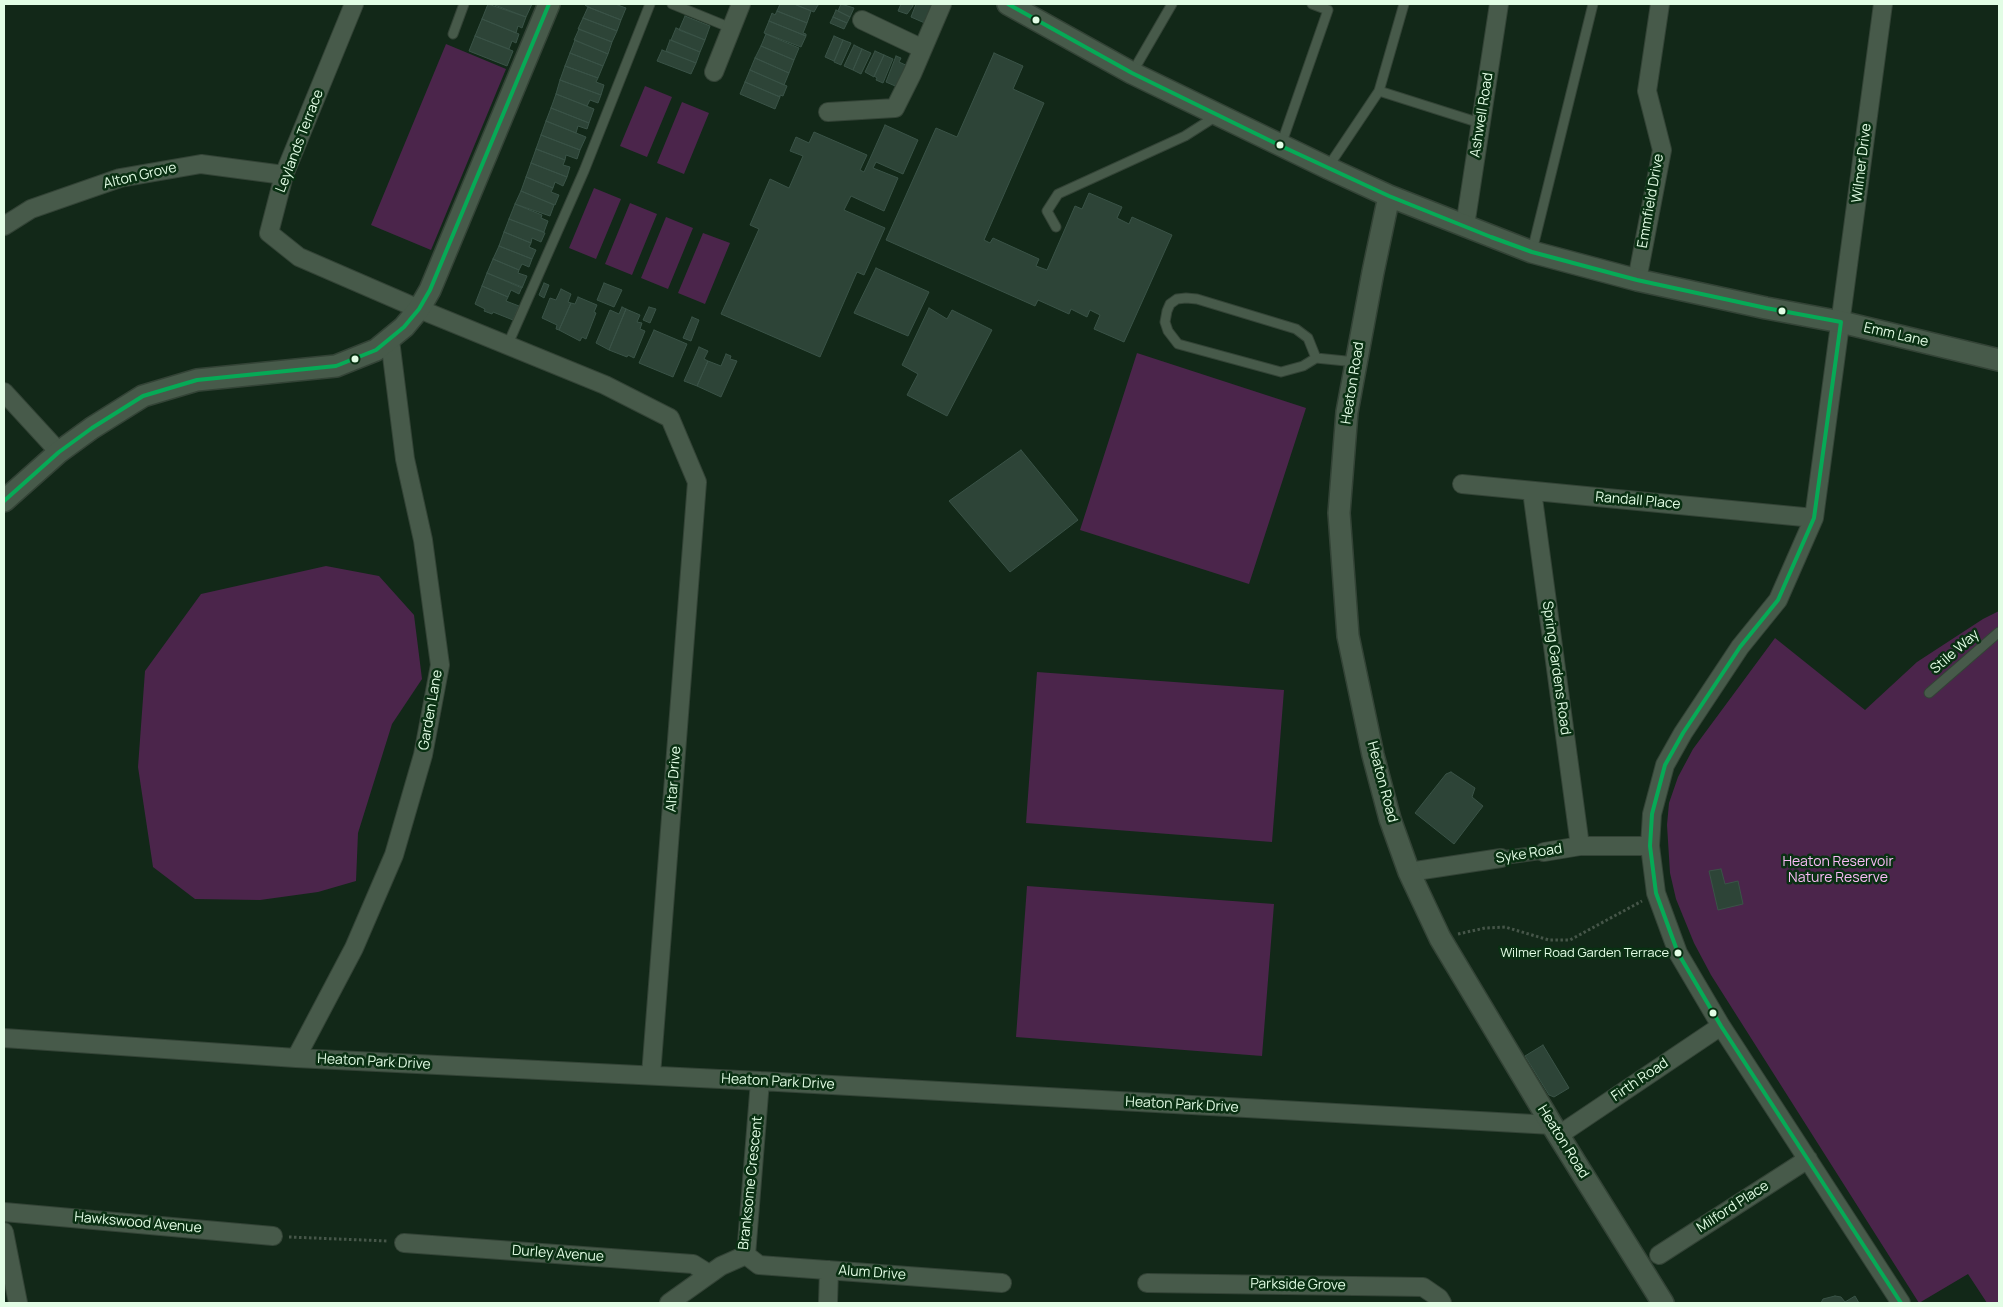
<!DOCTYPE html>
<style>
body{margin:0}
#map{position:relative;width:2003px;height:1307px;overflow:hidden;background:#122818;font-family:Manrope,sans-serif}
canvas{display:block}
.frame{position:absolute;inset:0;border:5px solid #e2fde5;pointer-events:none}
</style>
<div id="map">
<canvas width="2003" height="1307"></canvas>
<div class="frame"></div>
</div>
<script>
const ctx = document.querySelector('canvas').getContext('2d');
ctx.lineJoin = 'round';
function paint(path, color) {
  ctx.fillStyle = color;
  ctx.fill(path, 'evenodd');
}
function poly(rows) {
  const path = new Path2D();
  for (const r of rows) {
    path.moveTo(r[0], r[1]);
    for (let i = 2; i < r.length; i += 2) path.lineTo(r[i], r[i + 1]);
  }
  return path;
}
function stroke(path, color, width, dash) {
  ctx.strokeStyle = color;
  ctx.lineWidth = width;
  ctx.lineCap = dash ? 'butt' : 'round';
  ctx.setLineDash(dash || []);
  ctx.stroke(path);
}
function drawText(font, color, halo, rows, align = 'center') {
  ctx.font = font + ' Manrope,sans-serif';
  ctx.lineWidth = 5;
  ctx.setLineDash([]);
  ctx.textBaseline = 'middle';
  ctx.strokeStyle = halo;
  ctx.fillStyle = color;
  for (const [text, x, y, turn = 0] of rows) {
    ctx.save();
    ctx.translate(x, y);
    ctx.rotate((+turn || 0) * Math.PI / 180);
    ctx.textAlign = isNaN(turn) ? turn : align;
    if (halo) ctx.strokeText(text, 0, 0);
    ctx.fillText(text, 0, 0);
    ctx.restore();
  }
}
const green = poly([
 [446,44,506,69,431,250,371,225],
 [645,86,672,97,647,157,620,146],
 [682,102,709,113,684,174,657,163],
 [594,188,621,199,596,259,569,248],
 [630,203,657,214,632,275,605,264],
 [666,217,693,228,668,289,641,278],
 [703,233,730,243,705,304,678,293],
 [1137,353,1306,408,1249,584,1080,530],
 [326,566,379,576,414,615,422,679,392,724,358,833,356,881,318,892,260,900,195,899,153,867,138,767,145,671,201,594],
 [1999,611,1999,1303,1987,1303,1968,1274,1919,1303,1711,975,1694,943,1676,899,1670,873,1667,825,1669,803,1678,777,1693,749,1775,638,1865,710,1917,662,1983,619],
 [1037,672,1284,690,1272,842,1026,823],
 [1027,886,1274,904,1262,1056,1016,1037]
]);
const building = poly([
 [488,4,526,17,522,28,518,26,516,33,482,19,488,4],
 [492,4,532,4,526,17,492,4],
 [586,4,615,4,626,8,621,20,588,7,585,5,586,4],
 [780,4,794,4,811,11,807,23,777,11,780,4],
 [794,4,820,4,818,5,814,12,794,4],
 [841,4,854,8,850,17,838,11,841,4],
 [901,4,913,4,913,6,907,14,898,11,901,4],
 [916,4,935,4,927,24,911,17,916,4],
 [588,7,621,20,617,31,583,18,588,7],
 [836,10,850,17,847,23,833,17,836,10],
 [777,11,807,23,803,33,806,34,806,36,769,21,772,13,775,15,777,11],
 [685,16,710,26,705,40,679,30,685,16],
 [833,17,847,23,844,29,830,23,833,17],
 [583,18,617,31,612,42,578,29,583,18],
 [482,19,519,34,516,43,512,41,509,49,475,36,482,19],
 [769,21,806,36,801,47,764,33,769,21],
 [676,28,705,40,700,52,671,40,676,28],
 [579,29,612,42,608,54,574,40,579,29],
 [766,34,799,48,794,60,761,46,766,34],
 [475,36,513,51,507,66,469,51,475,36],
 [834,36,843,40,834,61,825,57,834,36],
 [575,40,608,54,603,66,570,53,575,40],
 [670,40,700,52,696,63,666,51,670,40],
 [843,40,851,43,841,65,834,62,843,40],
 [854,45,862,49,853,70,844,66,854,45],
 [761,46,794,60,789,73,755,58,761,46],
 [862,49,871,53,861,74,853,70,862,49],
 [662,50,696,63,691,74,657,61,662,50],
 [875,51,884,55,874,77,865,72,875,51],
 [570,53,603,66,598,78,565,66,570,53],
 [994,53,1023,66,1013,89,1044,103,984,240,990,243,993,238,1039,259,1036,266,1047,270,1075,206,1082,209,1089,193,1122,207,1117,218,1129,224,1132,217,1172,235,1124,342,1094,329,1100,315,1090,310,1087,317,1071,309,1069,314,1038,300,1035,306,886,240,936,128,957,137,994,53],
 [884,55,893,59,883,83,876,80,877,78,874,76,884,55],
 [896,56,901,58,899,62,910,67,902,89,886,82,896,56],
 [755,58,789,73,784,85,750,70,755,58],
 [565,66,598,78,596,82,604,85,601,95,560,80,565,66],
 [750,70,787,86,783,96,780,95,780,97,745,82,750,70],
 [560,80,601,95,598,103,590,100,587,106,556,94,560,80],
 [745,82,780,97,775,109,740,94,745,82],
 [556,94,594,109,589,123,551,108,556,94],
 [551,108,589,123,587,129,578,126,576,133,546,121,551,108],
 [546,121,586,137,580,150,541,135,546,121],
 [885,125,918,140,903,174,876,162,873,168,898,178,884,211,851,196,844,210,885,228,864,275,857,272,820,357,721,314,759,229,750,225,770,179,789,188,803,156,790,151,796,137,809,143,814,132,867,155,860,170,864,172,885,125],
 [541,135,580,150,577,159,566,155,565,160,536,149,541,135],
 [536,149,565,160,563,165,570,167,567,177,531,163,536,149],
 [531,163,567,177,563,186,555,182,553,188,526,177,531,163],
 [526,177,553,188,551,192,559,195,555,205,521,191,526,177],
 [521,191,554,205,550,216,515,204,521,191],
 [515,204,542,215,541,218,548,221,544,232,509,219,515,204],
 [509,219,545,233,541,242,532,238,531,243,504,232,509,219],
 [504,232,531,243,529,247,536,250,532,259,499,246,504,232],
 [499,246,532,259,529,267,522,264,519,270,493,259,499,246],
 [493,259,519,270,518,273,527,276,522,288,487,273,493,259],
 [876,268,929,292,908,336,854,313,876,268],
 [487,273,522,287,519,294,511,290,508,297,482,286,487,273],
 [544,283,549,285,544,298,539,295,544,283],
 [604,283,622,290,614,307,597,300,604,283],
 [482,286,508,297,506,301,519,306,513,320,493,312,492,314,484,311,485,309,475,304,482,286],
 [561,289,571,294,568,302,571,303,559,330,556,329,557,325,542,318,550,298,556,300,561,289],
 [578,297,597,305,594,312,596,313,586,339,582,337,580,341,559,330,571,303,575,304,578,297],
 [622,307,626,309,609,350,596,343,610,310,619,314,622,307],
 [649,307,656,309,650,323,643,320,649,307],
 [929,308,947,319,952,310,992,330,947,416,907,395,918,374,902,365,929,308],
 [626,309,640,315,637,322,642,323,640,329,645,331,634,358,628,355,627,357,609,350,626,309],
 [692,317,699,320,691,341,683,338,692,317],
 [654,330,687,344,673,377,639,363,654,330],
 [699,347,708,351,704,359,708,361,697,386,684,381,699,347],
 [726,354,731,356,730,359,737,361,721,397,697,386,708,361,721,366,726,354],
 [1021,450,1078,520,1010,572,949,501,1021,450],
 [1451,772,1475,788,1472,797,1483,806,1454,844,1415,813,1446,774,1451,772],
 [1721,869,1725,884,1738,881,1743,904,1718,910,1709,871,1721,869],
 [1543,1045,1569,1088,1554,1097,1549,1095,1525,1056,1543,1045],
 [1835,1296,1841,1297,1845,1302,1855,1296,1859,1303,1821,1303,1823,1299,1835,1296]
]);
const path = poly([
 [1458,934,1485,928,1505,927,1549,940,1570,940,1642,901],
 [289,1237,387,1241]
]);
const service = poly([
 [672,4,731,28],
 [453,34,464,4],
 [1132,73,1172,4],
 [1379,91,1480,123],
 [1281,145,1328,10,1312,4],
 [1328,167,1379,91,1404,4],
 [1056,227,1047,211,1058,194,1185,136,1218,115],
 [1532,251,1593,4],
 [508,344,584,171,650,4],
 [1316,358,1308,338,1296,329,1197,299,1186,298,1177,299,1170,304,1167,311,1165,322,1168,331,1178,344,1281,372,1303,366,1316,358,1356,362],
 [1929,693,1999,632]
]);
const pedestrian = poly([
 [1501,858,1544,852]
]);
const minor = poly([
 [354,4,284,175,269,233,299,257,419,309,605,385,670,418,697,482,651,1075],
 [1883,4,1814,518,1778,600,1740,647,1683,733,1665,765,1652,814,1650,846,1656,893,1678,953,1721,1026,1901,1303],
 [862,20,921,48],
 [714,72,741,4],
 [828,112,895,108,912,74,942,4],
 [4,226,31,209,120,178,201,164,284,175],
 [1465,226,1499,4],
 [1637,280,1662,150,1647,91,1660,4],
 [4,392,59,452],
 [1462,484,1814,518],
 [1532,491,1580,846],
 [1544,852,1580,846,1650,846],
 [1409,872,1501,858],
 [4,1038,296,1058,760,1081,1552,1125],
 [296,1058,354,948,394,855,423,755,440,665,423,540,405,459,390,340],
 [1559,1135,1721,1026],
 [4,1212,273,1236],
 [4,1232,18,1303],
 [404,1243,693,1264,709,1274],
 [746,1255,759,1265,1002,1283],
 [1659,1255,1808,1159],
 [1147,1283,1423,1287,1439,1298,1442,1303],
 [669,1303,721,1266,746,1255,760,1081],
 [828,1303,829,1270]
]);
const tertiary = poly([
 [1008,4,1132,73,1328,168,1389,196,1532,252,1637,280,1766,308,1841,322,1999,360],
 [1389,196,1373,272,1347,412,1339,513,1348,636,1373,755,1390,819,1409,872,1440,938,1552,1125,1663,1303],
 [4,501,59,452,92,428,143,396,197,380,336,366,376,350,404,327,419,309,430,290,549,4]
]);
const bus1 = poly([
 [1008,4,1132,73,1281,146,1389,196,1491,237,1532,252,1637,280,1766,308,1841,322,1814,518,1778,600,1740,647,1683,733,1665,765,1652,814,1650,846,1656,893,1678,953,1721,1026,1901,1303],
 [4,501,59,452,92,428,143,396,197,380,336,366,376,350,404,327,419,309,430,290,549,4]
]);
const markers = [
 [1036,20,4.5,"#e2fde5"],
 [1280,145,4.5,"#e2fde5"],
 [1782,311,4.5,"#e2fde5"],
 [355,359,4.5,"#e2fde5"],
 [1678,953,4.5,"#e2fde5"],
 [1713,1013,4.5,"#e2fde5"]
];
const busNames = [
 ["Wilmer Road Garden Terrace",1669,953]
];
const streetNames = [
 ["Ashwell Road",1482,115,-81],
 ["Leylands Terrace",300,141,-69],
 ["Wilmer Drive",1862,163,-83],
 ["Alton Grove",140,176,-13],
 ["Emmfield Drive",1651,201,-80],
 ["Emm Lane",1896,335,13],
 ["Heaton Road",1353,383,-81],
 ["Randall Place",1638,501,5],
 ["Stile Way",1955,652,-41],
 ["Spring Gardens Road",1556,668,82],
 ["Garden Lane",431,710,-80],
 ["Altar Drive",674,779,-86],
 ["Heaton Road",1382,782,75],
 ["Syke Road",1529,854,-9],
 ["Heaton Park Drive",374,1062,3],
 ["Firth Road",1640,1080,-34],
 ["Heaton Park Drive",778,1082,3],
 ["Heaton Park Drive",1182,1105,3],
 ["Heaton Road",1563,1142,58],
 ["Branksome Crescent",751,1183,-84],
 ["Milford Place",1733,1207,-33],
 ["Hawkswood Avenue",138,1223,5],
 ["Durley Avenue",558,1254,4],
 ["Alum Drive",872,1273,4],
 ["Parkside Grove",1298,1285,1]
];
const parkNames = [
 ["Heaton Reservoir",1838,862],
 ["Nature Reserve",1838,878]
];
paint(green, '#4b254b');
paint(building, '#2d4437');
stroke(building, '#3a5347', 1);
stroke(service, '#334336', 11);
stroke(pedestrian, '#334336', 15);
stroke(minor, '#334336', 20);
stroke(tertiary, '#334336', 24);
stroke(path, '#465649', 3, [2.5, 2.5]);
stroke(service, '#475a4a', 9);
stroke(pedestrian, '#475a4a', 12);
stroke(minor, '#475a4a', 18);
stroke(tertiary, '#475a4a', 21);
stroke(bus1, '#06aa56', 4);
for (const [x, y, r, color] of markers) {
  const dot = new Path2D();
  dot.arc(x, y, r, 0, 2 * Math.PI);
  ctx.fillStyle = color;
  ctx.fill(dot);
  stroke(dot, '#0a3013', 2);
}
drawText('13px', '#e2fde5', '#0a3013', busNames, 'right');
drawText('14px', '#e2fde5', '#0a3013', streetNames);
drawText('14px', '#f9bcf6', '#0a3013', parkNames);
</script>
